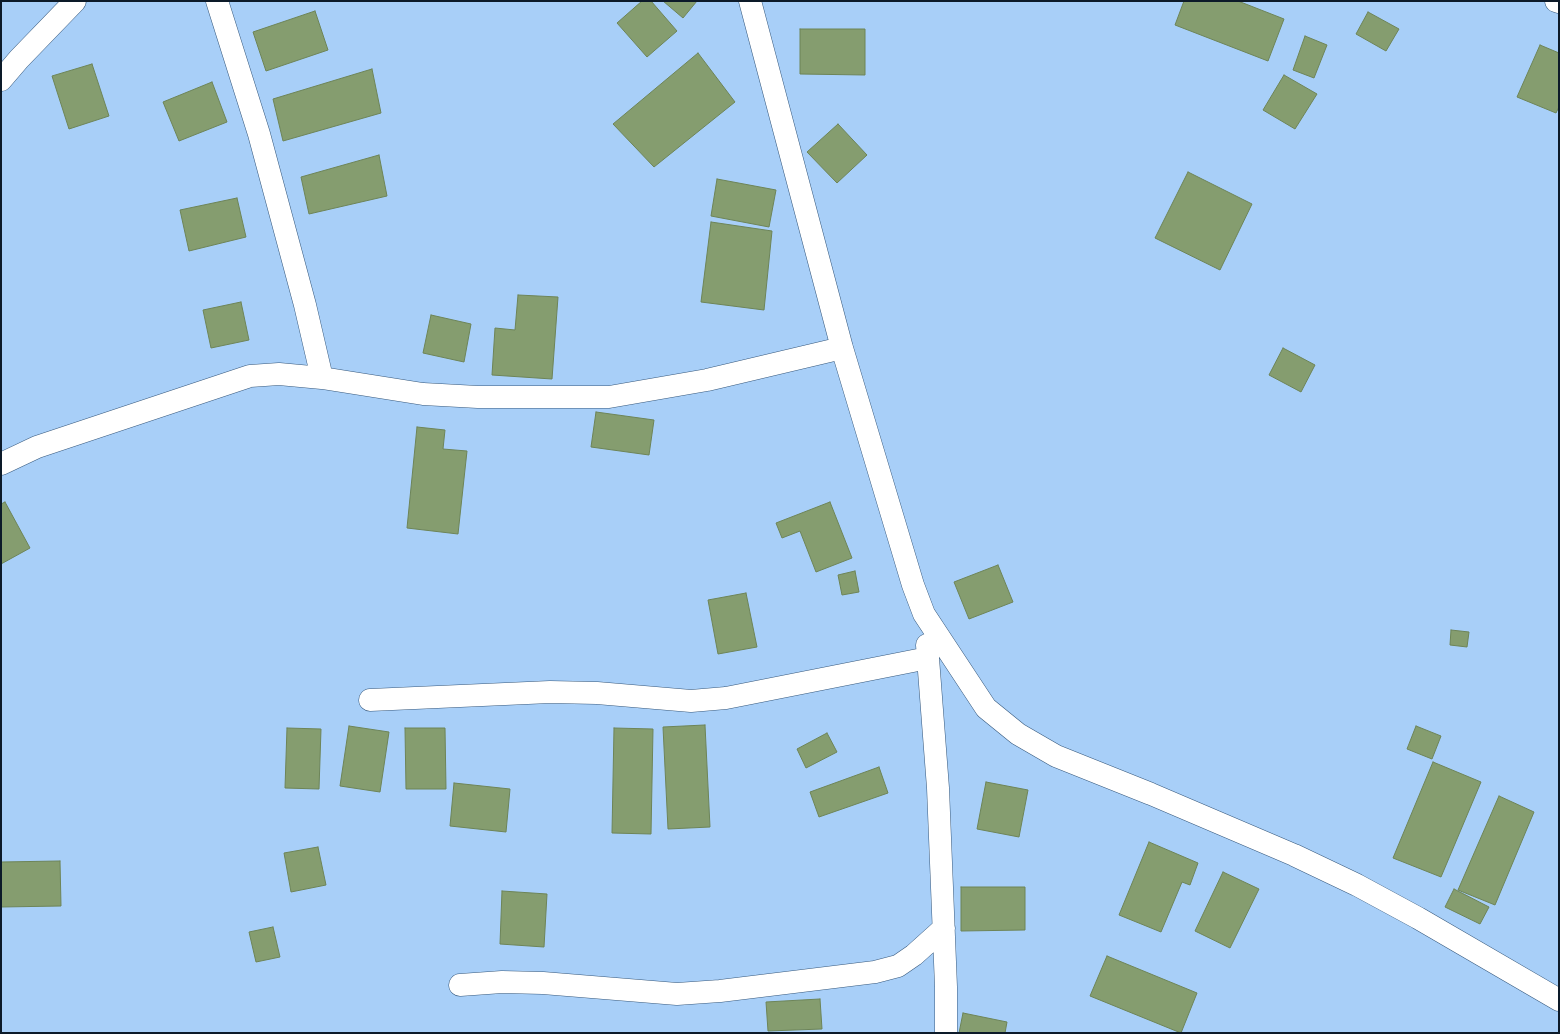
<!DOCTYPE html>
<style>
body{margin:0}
#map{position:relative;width:1560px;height:1034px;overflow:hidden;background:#a8cff8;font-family:"Sofia Sans Condensed",sans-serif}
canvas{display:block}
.frame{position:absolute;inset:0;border:2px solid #0c1a29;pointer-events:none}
</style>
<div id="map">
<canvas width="1560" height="1034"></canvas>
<div class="frame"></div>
</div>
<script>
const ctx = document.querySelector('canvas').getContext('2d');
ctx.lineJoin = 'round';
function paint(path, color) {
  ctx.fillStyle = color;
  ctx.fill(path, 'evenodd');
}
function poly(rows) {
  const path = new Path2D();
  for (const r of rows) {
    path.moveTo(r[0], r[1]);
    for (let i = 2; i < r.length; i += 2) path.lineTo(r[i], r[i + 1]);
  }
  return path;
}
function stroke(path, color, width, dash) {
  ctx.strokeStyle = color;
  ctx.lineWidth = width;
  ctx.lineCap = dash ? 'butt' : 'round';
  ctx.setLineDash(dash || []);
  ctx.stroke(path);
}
const building = poly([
 [642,1,651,1,677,31,647,57,617,23,642,1],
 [663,1,697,1,683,18,663,1],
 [1184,1,1238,1,1284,19,1268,61,1175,25,1184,1],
 [315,11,328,50,266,71,253,32,315,11],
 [1368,12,1399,29,1386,51,1356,34,1368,12],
 [800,29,865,29,865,75,800,74,800,29],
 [1305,36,1327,45,1314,78,1293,70,1305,36],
 [1540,45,1559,53,1559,107,1556,113,1517,97,1540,45],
 [698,53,735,102,654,167,613,124,698,53],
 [92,64,109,116,69,129,52,76,92,64],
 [372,69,381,113,283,141,273,99,372,69],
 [1284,75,1317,94,1295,129,1263,110,1284,75],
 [212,82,227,122,179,141,163,102,212,82],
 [838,124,867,155,837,183,807,152,838,124],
 [379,155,387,196,309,214,301,177,379,155],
 [1188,172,1252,204,1220,270,1155,238,1188,172],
 [717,179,776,190,769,227,711,216,717,179],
 [237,198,246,237,189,251,180,210,237,198],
 [711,222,772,231,764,310,701,302,711,222],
 [518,295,558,297,552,379,492,375,495,328,515,330,518,295],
 [241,302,249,340,211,348,203,310,241,302],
 [431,315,471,324,464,362,423,353,431,315],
 [1283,348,1315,365,1301,392,1269,375,1283,348],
 [596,412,654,420,649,455,591,447,596,412],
 [417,427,445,430,443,449,467,451,458,534,407,528,417,427],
 [5,502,30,548,1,564,1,504,5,502],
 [830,502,852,558,816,572,800,531,782,538,776,523,830,502],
 [998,565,1013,602,969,619,954,582,998,565],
 [855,571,859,592,842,595,838,575,855,571],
 [746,593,757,647,718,654,708,600,746,593],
 [1451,630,1469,632,1467,647,1450,645,1451,630],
 [705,725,710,827,668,829,663,727,705,725],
 [349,726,389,732,380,792,340,786,349,726],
 [1416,726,1441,736,1432,759,1407,749,1416,726],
 [287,728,321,729,319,789,285,788,287,728],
 [405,728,445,728,446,789,406,789,405,728],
 [614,728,653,729,651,834,612,833,614,728],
 [827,733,837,752,806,768,797,749,827,733],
 [1433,762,1481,782,1441,877,1393,858,1433,762],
 [879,767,888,793,819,817,810,792,879,767],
 [986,782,1028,790,1019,837,977,829,986,782],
 [454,783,510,789,506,832,450,826,454,783],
 [1499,796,1534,812,1495,905,1458,890,1499,796],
 [1149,842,1198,863,1190,885,1182,882,1161,932,1119,915,1149,842],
 [318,847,326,885,291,892,284,853,318,847],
 [60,861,61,906,1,907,1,862,60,861],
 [1223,872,1259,889,1230,948,1195,931,1223,872],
 [961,887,1025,887,1025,930,961,931,961,887],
 [1454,889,1489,907,1480,924,1445,907,1454,889],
 [502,891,547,894,544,947,500,944,502,891],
 [273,927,280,957,256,962,249,932,273,927],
 [1107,956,1197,993,1181,1033,1090,996,1107,956],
 [820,999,822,1029,768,1031,766,1002,820,999],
 [963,1013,1007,1022,1005,1033,959,1033,963,1013]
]);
const minor = poly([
 [217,1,259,134,305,305,322,378],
 [750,1,842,348,913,585,924,614,986,708,1018,734,1056,756,1151,794,1294,855,1357,885,1418,918,1559,1000],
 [1556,1,1559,2],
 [1,80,19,59,75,1],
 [1,464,37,447,250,376,279,374,322,378,423,394,478,397,609,397,707,380,842,348],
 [927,645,938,788,946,987,946,1033],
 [370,700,550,692,597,693,691,701,726,698,928,658],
 [460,985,502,982,543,983,677,994,720,991,875,972,898,966,914,955,944,928]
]);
paint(building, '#859d6f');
stroke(building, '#6d8457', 1);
stroke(minor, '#37597d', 23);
stroke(minor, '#fff', 22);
</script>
